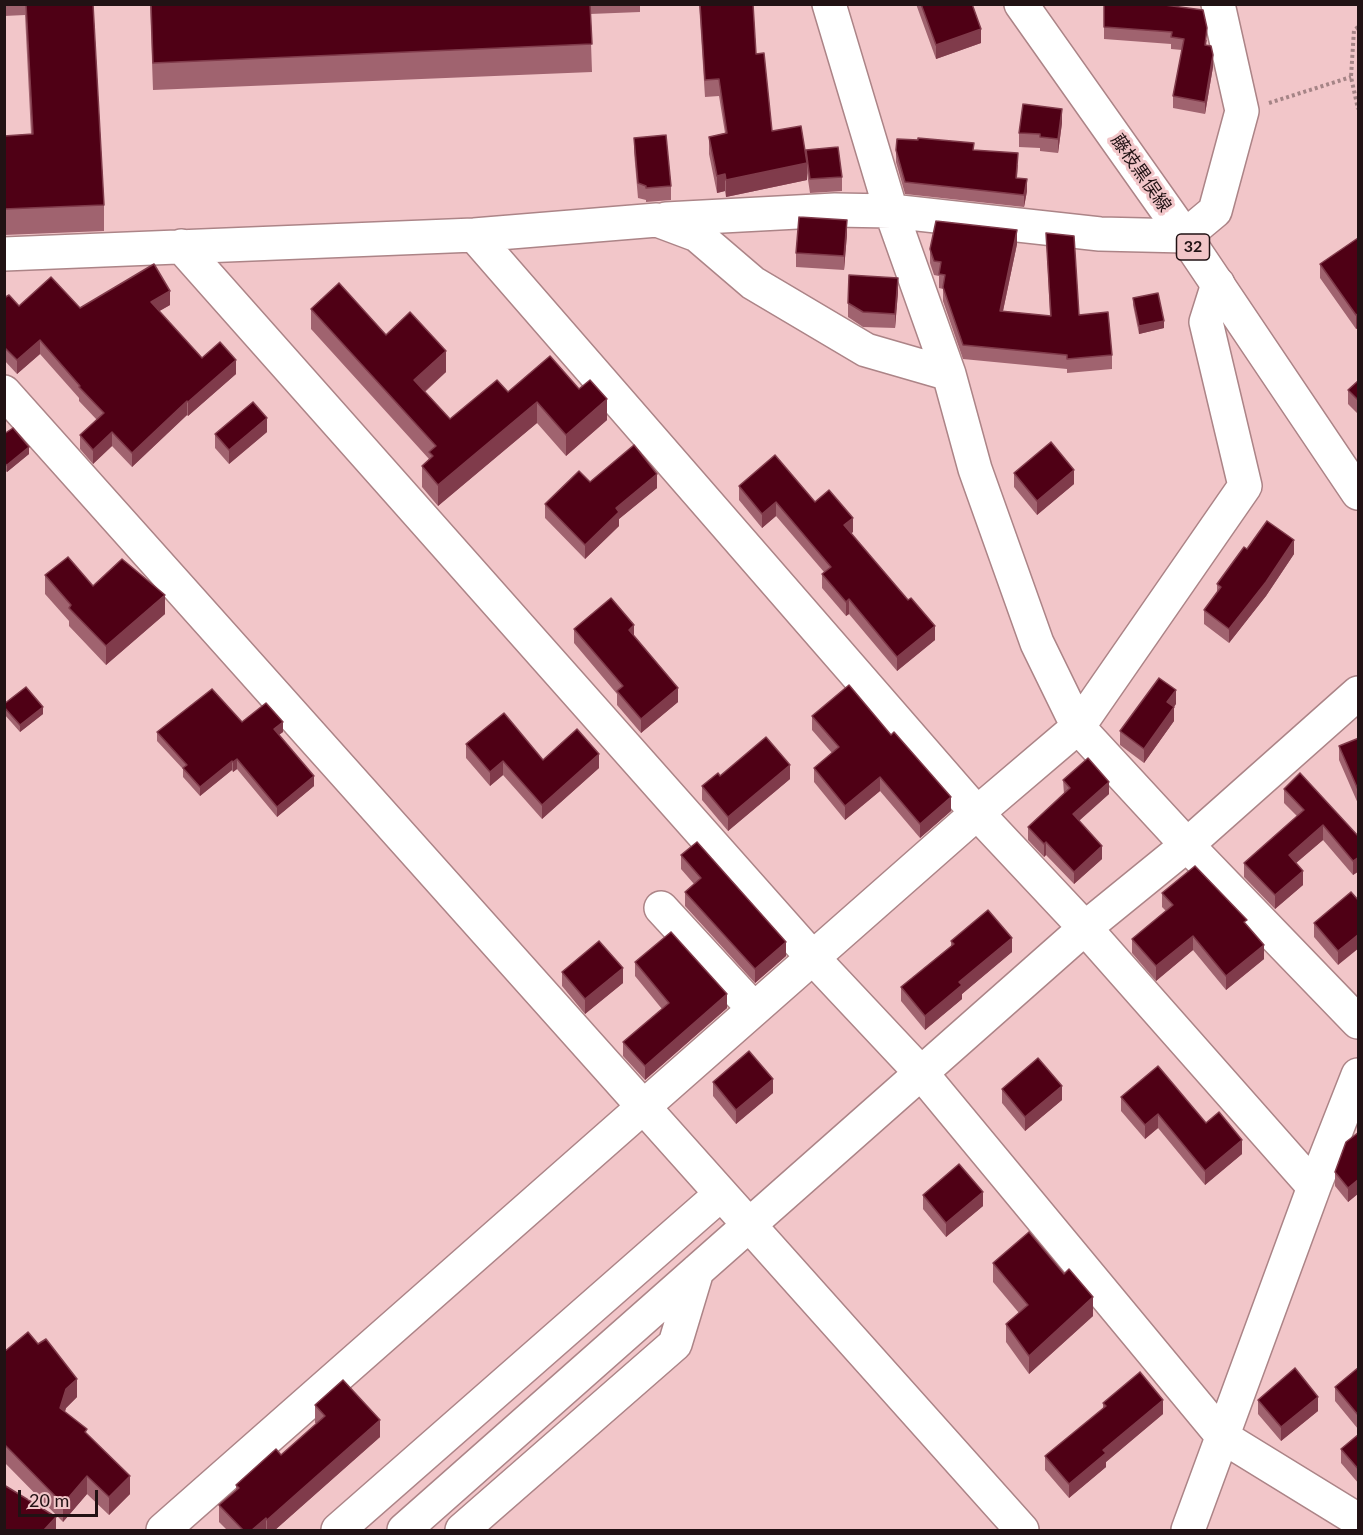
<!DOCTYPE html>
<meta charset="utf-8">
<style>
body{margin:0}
#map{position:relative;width:1363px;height:1535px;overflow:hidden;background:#f2c6c9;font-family:Lato,sans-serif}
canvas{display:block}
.frame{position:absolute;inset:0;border:6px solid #211214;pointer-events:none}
.scale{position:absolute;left:18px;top:1490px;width:80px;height:27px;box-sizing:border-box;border:3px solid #211214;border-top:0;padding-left:8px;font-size:18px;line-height:21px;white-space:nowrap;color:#211214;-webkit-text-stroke:4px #f2c6c9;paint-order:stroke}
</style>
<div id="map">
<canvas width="1363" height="1535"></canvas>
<div class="frame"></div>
<div class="scale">20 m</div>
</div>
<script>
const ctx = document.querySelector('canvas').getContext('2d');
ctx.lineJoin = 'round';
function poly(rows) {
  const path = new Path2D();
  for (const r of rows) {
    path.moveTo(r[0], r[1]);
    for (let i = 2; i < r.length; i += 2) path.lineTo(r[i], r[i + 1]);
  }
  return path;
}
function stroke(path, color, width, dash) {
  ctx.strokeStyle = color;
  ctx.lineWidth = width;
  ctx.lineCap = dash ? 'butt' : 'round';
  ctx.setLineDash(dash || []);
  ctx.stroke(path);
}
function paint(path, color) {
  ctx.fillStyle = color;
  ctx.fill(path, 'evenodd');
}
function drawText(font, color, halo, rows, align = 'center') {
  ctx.font = font + ' Lato,"Noto Sans JP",sans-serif';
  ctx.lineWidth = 6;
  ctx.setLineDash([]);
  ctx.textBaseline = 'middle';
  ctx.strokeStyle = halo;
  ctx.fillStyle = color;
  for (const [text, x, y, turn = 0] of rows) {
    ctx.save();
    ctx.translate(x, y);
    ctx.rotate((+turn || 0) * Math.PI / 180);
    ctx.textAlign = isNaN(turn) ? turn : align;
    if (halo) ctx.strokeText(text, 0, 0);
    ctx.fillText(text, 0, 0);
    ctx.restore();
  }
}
const path = poly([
 [1358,27,1354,30,1351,77,1358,109],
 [1269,103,1351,77]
]);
const minor = poly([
 [829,4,891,211,949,374,975,469,1037,643,1078,727,1187,845,1358,1022],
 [666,219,835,210,891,211,1100,234,1185,236,1215,211,1242,111,1218,4],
 [474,235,977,813,1085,928,1314,1187],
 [181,246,813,958,922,1074,1223,1437,1358,1520],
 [4,254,474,235,657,220,697,235,753,283,866,350,949,374],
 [4,392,1022,1530],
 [661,908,754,1009],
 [163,1530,977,813,1078,727,1245,486,1206,322,1218,284],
 [338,1530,721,1194],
 [404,1530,1085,928,1187,845,1358,693],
 [462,1530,675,1344,697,1271],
 [1188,1530,1314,1187,1358,1075]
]);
const major = poly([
 [1021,4,1185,236,1358,493]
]);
const wall = poly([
 [4,4,93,4,104,205,104,231,4,235,4,136,31,134,25,15,4,16],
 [150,4,640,4,640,12,590,14,592,72,153,90],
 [699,4,753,4,756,54,772,131,806,157,842,177,842,191,810,193,807,173,807,180,726,197,725,191,717,193,709,154,709,137,725,133,719,96,705,97],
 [916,4,972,4,981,43,936,59],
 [1104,4,1207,40,1206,46,1213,67,1205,114,1173,108,1173,96,1182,50,1171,49,1171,44,1104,39],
 [1062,123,1058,153,1040,151,1040,148,1019,147,1019,133],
 [634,138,671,186,671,200,646,202,646,200,638,198,634,152],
 [896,150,974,150,1018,165,1017,178,1027,191,1024,207,905,194,896,162],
 [1046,233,1079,315,1112,355,1112,369,1067,373,1067,369,963,359,943,301,943,289,939,288,939,276,934,275,930,263,930,249,1017,244,1003,311,1050,316],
 [847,234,844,270,796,267,796,253],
 [1359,239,1359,327,1356,329,1320,278,1320,264],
 [898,292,895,328,863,327,848,317,848,303],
 [4,298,19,306,80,308,170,305,159,311,202,358,236,374,188,416,187,415,132,467,112,446,93,464,80,449,80,435,97,420,79,401,79,398,40,354,17,374,4,360],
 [1133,298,1164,328,1139,334,1133,305],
 [311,309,386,335,446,372,425,392,450,419,508,392,607,420,566,456,537,423,438,506,422,487,422,466,429,459,311,329],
 [1359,380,1359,415,1348,404,1348,390],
 [267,432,229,464,215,448,215,434],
 [4,434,29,454,7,472,4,470],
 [1014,473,1074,484,1037,515,1014,487],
 [590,482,657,488,619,519,619,526,585,559,545,518,545,504],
 [739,486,815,502,853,532,851,533,935,640,897,671,849,614,846,616,822,588,822,574,824,572,776,516,762,528,739,500],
 [1247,549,1294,554,1266,596,1229,643,1204,624,1204,610,1217,593,1217,584],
 [45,575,165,614,106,665,69,626,69,621,45,594],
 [574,629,634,636,678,702,641,733,617,705,617,694,574,643],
 [4,704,43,714,20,732,4,714],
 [1176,704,1174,707,1174,721,1144,763,1120,745,1120,731],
 [812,716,951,811,920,838,880,791,845,820,814,782,814,768,832,753,812,730],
 [242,722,283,732,279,735,314,786,277,817,237,769,233,772,232,770,200,796,183,777,183,769,157,741,157,732],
 [1359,738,1359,806,1339,760,1339,746],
 [466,744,543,760,599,768,542,819,503,775,490,786,466,758],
 [720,776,790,779,728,831,702,800,702,786],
 [1063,780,1109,794,1079,821,1102,859,1074,884,1046,855,1044,857,1028,840,1028,827,1064,794],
 [1284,789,1359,837,1359,871,1353,875,1323,840,1296,863,1303,885,1275,909,1244,877,1244,863,1297,816,1284,803],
 [681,855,786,956,755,983,685,906,685,892,694,884,681,869],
 [1351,892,1338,965,1314,937,1314,923],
 [1162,893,1247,925,1264,959,1226,990,1193,950,1156,981,1132,953,1132,939,1166,911,1162,907],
 [951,941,1012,952,962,994,962,999,925,1030,901,1001,901,987,951,946],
 [635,962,727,1008,645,1080,623,1056,623,1042,662,1009,635,976],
 [562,972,623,983,585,1014,562,986],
 [713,1082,773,1093,736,1124,713,1096],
 [1002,1089,1062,1100,1025,1131,1002,1103],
 [1121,1097,1206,1123,1242,1154,1205,1185,1158,1128,1145,1139,1121,1111],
 [1359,1132,1359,1193,1348,1202,1335,1186,1335,1172],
 [923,1195,983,1206,946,1237,923,1209],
 [993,1263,1093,1316,1029,1374,1006,1342,1006,1324,1019,1313,993,1282],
 [4,1352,77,1397,66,1408,65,1412,87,1434,130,1494,109,1515,87,1494,63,1522,4,1462],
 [1359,1367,1359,1429,1358,1429,1335,1401,1335,1387],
 [1258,1400,1318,1411,1281,1441,1258,1414],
 [1103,1403,1163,1414,1106,1462,1106,1467,1069,1498,1045,1470,1045,1456,1103,1409],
 [315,1405,380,1437,275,1530,227,1530,219,1522,219,1505,236,1490,236,1485,281,1455,317,1424,315,1423],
 [1359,1434,1359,1484,1341,1463,1341,1449]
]);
const shadedWall = poly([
 [981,29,981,43,936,59,936,45],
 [1213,55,1213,67,1205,114,1205,102],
 [1062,109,1062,123,1058,153,1058,139],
 [807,163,807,180,726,197,726,180],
 [725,174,725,191,717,193,717,176],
 [1027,179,1027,191,1024,207,1024,195],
 [847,220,847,234,844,270,844,256],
 [1017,230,1017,244,1000,325,1000,311],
 [898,278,898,292,895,328,895,314],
 [170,291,170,305,151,316,151,302],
 [1359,313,1359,327,1356,329,1356,315],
 [1164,321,1164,328,1139,334,1139,326],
 [40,340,40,354,17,374,17,360],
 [446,351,446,372,414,401,414,380],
 [236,360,236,374,188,416,188,402],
 [607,399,607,420,566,456,566,435],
 [187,401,187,415,132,467,132,453],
 [537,402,537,423,438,506,438,485],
 [267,418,267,432,229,464,229,450],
 [112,432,112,446,93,464,93,450],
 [29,447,29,454,7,472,7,465],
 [1074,470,1074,484,1037,515,1037,501],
 [657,474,657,488,619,519,619,526,585,559,585,545,616,508],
 [776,502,776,516,762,528,762,514],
 [853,518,853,532,844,539,844,525],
 [1294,540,1294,554,1266,596,1229,643,1229,629],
 [165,595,165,614,106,665,106,646],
 [849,599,849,614,846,616,846,602],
 [634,625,634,639,629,630],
 [935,626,935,640,897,671,897,657],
 [678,688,678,702,641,733,641,719],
 [1176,690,1176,704,1167,716,1167,702],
 [43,707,43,714,20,732,20,725],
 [1174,707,1174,721,1144,763,1144,749],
 [283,722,283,732,274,738,274,729],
 [599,754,599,768,542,819,542,805],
 [237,759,237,769,233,772,233,762],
 [232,761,232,770,200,796,200,787],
 [503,761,503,775,490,786,490,772],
 [790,765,790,779,728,831,728,817],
 [314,776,314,786,277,817,277,807],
 [880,777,880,791,845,820,845,806],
 [1109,782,1109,794,1073,826,1073,814],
 [951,797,951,811,920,838,920,824],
 [1323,825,1323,840,1289,869,1289,855],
 [1046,842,1046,855,1044,857,1044,844],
 [1102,846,1102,859,1074,884,1074,872],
 [1359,857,1359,871,1353,875,1353,861],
 [1303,871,1303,885,1275,909,1275,895],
 [1359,934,1359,948,1338,965,1338,951],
 [1193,936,1193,950,1156,981,1156,966],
 [1012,938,1012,952,962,994,962,999,925,1030,925,1016,959,982],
 [786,942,786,956,755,983,755,969],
 [1264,945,1264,959,1226,990,1226,976],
 [623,968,623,983,585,1014,585,999],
 [727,994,727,1008,645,1080,645,1066],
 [773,1079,773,1093,736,1124,736,1110],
 [1062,1086,1062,1100,1025,1131,1025,1117],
 [1158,1114,1158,1128,1145,1139,1145,1125],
 [1242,1140,1242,1154,1205,1185,1205,1171],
 [1359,1179,1359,1193,1348,1202,1348,1188],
 [983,1192,983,1206,946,1237,946,1223],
 [6,1244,6,1258,4,1259,4,1245],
 [1093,1297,1093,1316,1029,1374,1029,1356],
 [77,1379,77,1397,66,1408,60,1426,60,1408,66,1389],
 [1318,1397,1318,1411,1281,1441,1281,1427],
 [1163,1400,1163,1414,1106,1462,1106,1467,1069,1498,1069,1484,1103,1450],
 [380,1420,380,1437,275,1530,267,1530,267,1520],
 [87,1476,87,1494,63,1522,63,1504],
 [130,1476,130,1494,109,1515,109,1497],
 [56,1517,56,1530,44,1530],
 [266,1518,266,1530,252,1530]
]);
const building = poly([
 [26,4,93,4,104,205,4,209,4,136,33,134,26,4],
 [151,4,590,4,592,44,153,63,151,4],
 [700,4,753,4,756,54,764,53,772,131,801,126,807,163,726,180,725,174,717,176,709,137,727,133,719,79,705,80,700,4],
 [921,4,972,4,981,29,936,45,921,4],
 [1104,4,1157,4,1203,10,1207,28,1205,45,1211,46,1213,55,1205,102,1173,96,1184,39,1171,37,1172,32,1104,27,1104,4],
 [1023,104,1062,109,1058,139,1040,137,1040,134,1019,133,1023,104],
 [666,135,671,186,646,188,646,186,638,183,634,138,666,135],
 [918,138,974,143,973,150,1018,153,1016,178,1027,179,1024,195,905,182,896,150,897,139,918,140,918,138],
 [838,147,842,177,810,179,806,150,838,147],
 [799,217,847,220,844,256,796,253,799,217],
 [936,221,1017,230,1000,311,1051,316,1046,233,1074,236,1079,315,1108,312,1112,355,1067,359,1067,355,963,345,943,287,945,275,939,274,941,262,934,261,930,249,936,221],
 [1358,238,1359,313,1356,315,1320,264,1358,238],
 [154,264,170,291,151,302,202,358,220,342,236,360,188,402,187,401,132,453,112,432,93,450,80,435,104,413,79,387,80,386,40,340,17,360,4,347,4,298,9,295,19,306,51,277,80,308,154,264],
 [849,275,898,278,895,314,863,312,848,303,849,275],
 [339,283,386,335,410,312,446,351,414,380,450,419,497,380,508,392,550,356,579,389,590,380,607,399,566,435,537,402,438,485,422,466,433,456,429,452,436,446,311,309,339,283],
 [1158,293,1164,321,1139,326,1133,298,1158,293],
 [1359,380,1359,401,1348,390,1359,380],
 [253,402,267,418,229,450,215,434,253,402],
 [13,428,29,447,7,465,4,463,4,434,13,428],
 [1051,442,1074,470,1037,501,1014,473,1051,442],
 [634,445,657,474,616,508,619,512,585,545,545,504,579,471,590,482,634,445],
 [775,455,815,502,829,490,853,518,844,525,908,600,911,598,935,626,897,657,849,599,846,602,822,574,831,567,776,502,762,514,739,486,775,455],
 [1267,521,1294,540,1266,582,1229,629,1204,610,1221,587,1217,584,1244,547,1247,549,1267,521],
 [68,557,93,586,122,559,165,595,106,646,69,608,71,605,45,575,68,557],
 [611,598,634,625,629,630,678,688,641,719,617,691,623,686,574,629,611,598],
 [1159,678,1176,690,1167,702,1174,707,1144,749,1120,731,1159,678],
 [849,685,891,735,894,732,951,797,920,824,880,777,845,806,814,768,839,747,812,716,849,685],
 [26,687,43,707,20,725,4,707,4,704,26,687],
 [212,689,242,722,266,703,283,722,274,729,314,776,277,807,237,759,233,762,232,761,200,787,183,768,187,765,157,732,212,689],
 [504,713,543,760,577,729,599,754,542,805,503,761,490,772,466,744,504,713],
 [766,737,790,765,728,817,702,786,718,773,720,776,766,737],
 [1359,738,1359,792,1339,746,1359,738],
 [1088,758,1109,782,1073,814,1102,846,1074,872,1046,842,1044,844,1028,827,1070,788,1063,780,1088,758],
 [1300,773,1359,837,1359,857,1353,861,1323,825,1289,855,1303,871,1275,895,1244,863,1304,810,1284,789,1300,773],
 [697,842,786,942,755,969,685,892,701,878,681,855,697,842],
 [1195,866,1247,920,1244,922,1264,945,1226,976,1193,936,1156,966,1132,939,1173,905,1162,893,1195,866],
 [1351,892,1359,901,1359,934,1338,951,1314,923,1351,892],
 [988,910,1012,938,959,982,962,985,925,1016,901,987,954,944,951,941,988,910],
 [671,932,727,994,645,1066,623,1042,669,1003,635,962,671,932],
 [599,941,623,968,585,999,562,972,599,941],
 [749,1051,773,1079,736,1110,713,1082,749,1051],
 [1038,1058,1062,1086,1025,1117,1002,1089,1038,1058],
 [1158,1066,1206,1123,1219,1112,1242,1140,1205,1171,1158,1114,1145,1125,1121,1097,1158,1066],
 [1359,1132,1359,1179,1348,1188,1335,1172,1346,1142,1359,1132],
 [959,1164,983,1192,946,1223,923,1195,959,1164],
 [1029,1232,1064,1274,1069,1269,1093,1297,1029,1356,1006,1324,1028,1305,993,1263,1029,1232],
 [28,1332,38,1344,46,1339,77,1379,66,1389,60,1408,87,1429,85,1432,130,1476,109,1497,87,1476,63,1504,4,1444,4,1352,28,1332],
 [1359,1367,1359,1415,1358,1415,1335,1387,1359,1367],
 [1295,1368,1318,1397,1281,1427,1258,1400,1295,1368],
 [1140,1372,1163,1400,1103,1450,1106,1453,1069,1484,1045,1456,1106,1406,1103,1403,1140,1372],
 [343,1380,380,1420,267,1520,266,1518,252,1530,243,1530,219,1505,239,1488,236,1485,276,1449,281,1455,325,1416,315,1405,343,1380],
 [1359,1434,1359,1470,1341,1449,1359,1434],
 [4,1485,56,1517,44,1530,4,1530,4,1485]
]);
const shields = [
 [1193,247,33]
];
const shieldNames = [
 ["32",1193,247]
];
const streetNames = [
 ["藤枝黒俣線",1141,173,55]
];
stroke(minor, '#ac8487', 36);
stroke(major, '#ac8487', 36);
stroke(path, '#a58486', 4, [3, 3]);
stroke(minor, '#fff', 33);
stroke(major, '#fff', 33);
paint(wall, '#a0636f');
paint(shadedWall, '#803b4b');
paint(building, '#4f0015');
stroke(building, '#803b4b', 1.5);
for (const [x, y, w] of shields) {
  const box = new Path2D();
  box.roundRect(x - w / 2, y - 13, w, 26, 4.5);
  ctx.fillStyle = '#f2c6c9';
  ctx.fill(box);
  stroke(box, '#211214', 1.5);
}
drawText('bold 16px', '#211214', null, shieldNames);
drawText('18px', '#211214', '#f2c6c9', streetNames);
</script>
